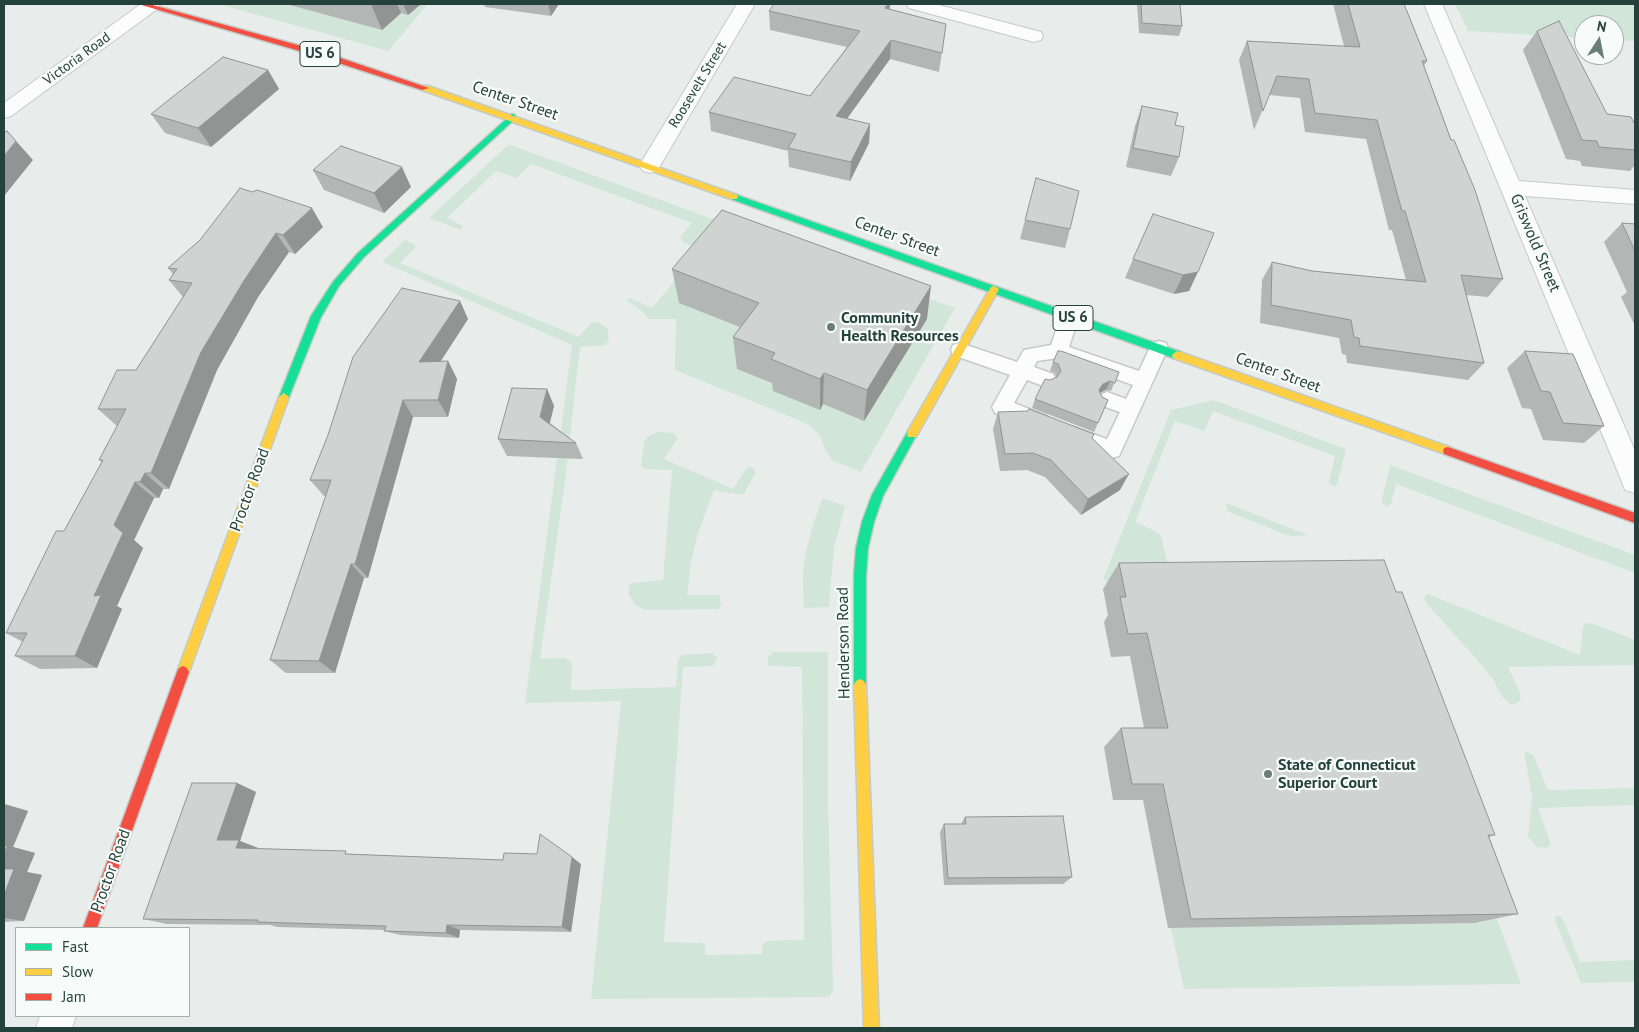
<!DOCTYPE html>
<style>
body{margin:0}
#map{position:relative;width:1639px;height:1032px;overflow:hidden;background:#e8edeb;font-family:"PT Sans",sans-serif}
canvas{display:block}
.frame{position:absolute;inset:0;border:5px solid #24423a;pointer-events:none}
.legend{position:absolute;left:15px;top:927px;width:175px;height:90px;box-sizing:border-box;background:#f7fbf9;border:1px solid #a3b1ad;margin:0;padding:6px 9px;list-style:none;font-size:15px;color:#24423a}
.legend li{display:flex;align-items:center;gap:10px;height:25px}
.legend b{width:25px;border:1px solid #a3b1ad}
.north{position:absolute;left:1574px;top:15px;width:50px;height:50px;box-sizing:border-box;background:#f7fbf9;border:1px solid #a3b1ad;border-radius:50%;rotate:11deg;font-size:14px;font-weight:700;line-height:20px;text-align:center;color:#24423a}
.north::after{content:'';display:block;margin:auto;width:18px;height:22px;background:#697e78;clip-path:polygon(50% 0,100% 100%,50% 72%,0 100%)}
</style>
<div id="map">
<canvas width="1639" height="1032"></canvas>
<div class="frame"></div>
<ul class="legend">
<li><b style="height:6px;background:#16e098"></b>Fast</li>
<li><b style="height:6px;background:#ffcf43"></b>Slow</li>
<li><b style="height:6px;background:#f24e42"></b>Jam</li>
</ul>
<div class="north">N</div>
</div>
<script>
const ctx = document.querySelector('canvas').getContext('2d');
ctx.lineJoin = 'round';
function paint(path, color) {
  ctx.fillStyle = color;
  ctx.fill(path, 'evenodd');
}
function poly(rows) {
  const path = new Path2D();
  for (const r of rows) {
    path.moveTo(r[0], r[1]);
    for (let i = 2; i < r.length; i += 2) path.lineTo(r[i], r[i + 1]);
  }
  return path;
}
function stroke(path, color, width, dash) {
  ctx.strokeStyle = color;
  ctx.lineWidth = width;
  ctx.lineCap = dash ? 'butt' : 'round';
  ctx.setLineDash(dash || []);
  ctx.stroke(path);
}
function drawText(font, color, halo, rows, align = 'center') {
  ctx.font = font + ' "PT Sans",sans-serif';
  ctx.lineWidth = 4.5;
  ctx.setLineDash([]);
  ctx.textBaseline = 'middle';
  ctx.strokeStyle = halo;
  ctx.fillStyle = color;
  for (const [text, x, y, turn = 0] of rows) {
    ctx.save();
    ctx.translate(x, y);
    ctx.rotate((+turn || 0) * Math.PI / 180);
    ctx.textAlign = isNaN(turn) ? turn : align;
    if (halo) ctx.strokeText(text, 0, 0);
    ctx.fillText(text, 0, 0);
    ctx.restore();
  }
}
const green = poly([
 [218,4,428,4,388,51],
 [1455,4,1635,4,1635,41,1614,40,1614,25,1584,25,1584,38,1468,31],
 [511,145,955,308,861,472,833,461,827,453,819,434,808,424,675,370,676,319,649,319,638,308,626,300,630,298,652,308,701,249,684,243,681,239,681,236,692,223,531,164,516,178,496,171,447,218,463,226,461,230,429,218,507,146],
 [405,240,415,245,415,248,400,263,579,337,590,324,595,322,602,324,608,329,609,340,605,345,580,347,565,481,540,659,563,658,571,661,572,669,571,690,676,687,678,660,682,655,712,653,717,658,713,666,683,667,664,942,702,943,705,945,705,955,762,954,762,946,767,941,804,940,802,667,770,666,768,665,768,657,773,652,828,652,828,804,833,985,833,991,829,997,591,999,621,701,525,703,572,345,382,262],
 [1214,400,1346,449,1337,485,1335,486,1331,485,1329,482,1335,456,1213,411,1204,431,1175,421,1135,522,1155,531,1161,536,1171,579,1122,588,1103,579,1171,410],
 [658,432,673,433,678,438,664,459,733,489,746,469,750,467,755,469,755,474,743,495,714,490,698,533,691,562,687,595,720,595,721,606,718,609,645,610,635,605,628,593,629,585,632,583,663,580,672,470,646,469,641,466,641,464,645,440,649,436],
 [1390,465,1635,555,1635,573,1396,484,1391,504,1387,507,1383,504,1382,499],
 [823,498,845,506,834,548,829,605,829,607,804,608,803,576,805,556,813,524],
 [1226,504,1229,504,1308,535,1292,536,1284,534,1227,511],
 [1428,594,1580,655,1583,627,1586,623,1594,624,1635,640,1635,665,1508,667,1519,690,1521,700,1515,704,1511,704,1502,697,1493,679,1478,661,1429,606,1424,599,1425,595],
 [1527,752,1533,755,1548,790,1635,788,1635,805,1538,808,1551,844,1546,848,1537,847,1528,837,1532,796,1525,757,1525,753],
 [1474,856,1521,984,1184,989,1171,928,1474,923],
 [1555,916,1560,916,1564,921,1580,962,1635,960,1635,982,1581,983,1556,923]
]);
const lane = poly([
 [1070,309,1077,311,1079,316,1069,347,1139,371,1152,343,1159,341,1166,343,1168,348,1119,456,1112,458,1066,441,1063,435,1066,429,1073,427,1107,439,1120,412,1100,405,1097,400,1100,395,1107,392,1126,399,1133,385,1058,358,1037,361,1034,367,1053,374,1056,379,1053,384,1046,387,1027,380,1014,403,1047,416,1050,422,1047,428,1040,430,995,413,992,407,1010,375,953,355,951,350,953,345,960,343,1017,362,1024,350,1051,345,1061,316,1063,311,1070,309]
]);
const street = poly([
 [141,4,158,4,159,6,156,10,11,116,4,118,4,103,141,4],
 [737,4,755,4,657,171,650,173,643,171,639,166,737,4],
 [906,4,935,4,1041,32,1043,36,1041,40,1034,42,909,8,906,4],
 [1424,4,1442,4,1519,181,1635,190,1635,204,1525,196,1635,451,1635,493,1625,490,1622,482,1424,4],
 [40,1016,76,1016,72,1028,36,1028,40,1016]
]);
const fast = poly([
 [512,114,515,115,515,119,364,257,339,286,321,317,289,397,284,401,280,400,279,397,311,316,333,282,358,253,512,114],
 [734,194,1181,352,1182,355,1177,359,1173,358,731,199,731,195,734,194],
 [912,430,917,434,883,496,874,522,868,548,866,575,866,685,864,689,860,691,856,689,854,685,854,575,856,548,862,522,872,495,908,431,912,430]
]);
const slow = poly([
 [422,86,428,86,737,195,738,197,737,199,731,199,422,90,422,86],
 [994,286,999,289,916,437,908,437,907,434,908,431,991,287,994,286],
 [1177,351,1452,448,1453,451,1452,454,1448,455,1173,358,1172,355,1177,351],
 [284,393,289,397,189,672,187,676,183,678,179,676,177,672,279,397,284,393],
 [860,679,864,681,866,685,879,1028,864,1028,854,685,856,681,860,679]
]);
const jam = poly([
 [138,4,149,4,323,52,429,88,422,90,317,56,138,4],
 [1448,447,1635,513,1635,523,1444,454,1443,451,1444,448,1448,447],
 [183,666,187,668,189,672,97,928,83,928,177,672,179,668,183,666]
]);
const wall = poly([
 [286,4,421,4,408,15,401,13,382,30],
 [484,4,559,4,551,16,485,7],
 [890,4,889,9,946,24,939,72,890,59,847,119,870,124,869,143,850,181,789,167,788,151,711,131,709,112,810,96,847,47,770,30,769,11],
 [1137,4,1180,4,1182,26,1179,36,1139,33],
 [1333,4,1404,4,1427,61,1424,66,1503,279,1488,297,1466,295,1484,363,1468,380,1347,363,1346,355,1342,354,1339,338,1260,323,1262,280,1272,262,1312,271,1406,280,1392,230,1389,230,1366,139,1305,132,1300,98,1269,95,1254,130,1239,60,1247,41,1344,46],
 [1537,31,1607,114,1635,125,1635,165,1630,171,1582,166,1580,161,1566,159,1523,50],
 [268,70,279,89,211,147,165,133,151,114],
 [1142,106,1179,157,1171,176,1126,167,1135,126],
 [313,170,411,187,384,213,324,190],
 [1025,220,1070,229,1065,248,1020,239],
 [1622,223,1635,224,1635,326,1621,297,1627,292,1604,242],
 [323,227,295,254,289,252,258,297,217,370,169,489,163,489,159,498,154,498,134,540,143,548,117,606,122,609,97,668,40,669,15,656,23,642,6,633,64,531,102,462,99,460,117,426,98,409,136,370,183,297,169,280,173,274,168,268,200,240],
 [1214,233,1189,291,1174,294,1125,278,1133,259],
 [672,269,927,319,864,421,823,404,820,410,773,391,772,383,737,369,733,337,740,327,679,303],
 [460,301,468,319,441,361,448,361,457,379,448,417,413,417,368,578,364,578,335,673,286,673,270,660,326,496,324,496,310,480],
 [1525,351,1604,426,1584,443,1543,440,1531,409,1522,408,1507,368],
 [1053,362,1119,372,1111,391,1106,390,1100,393,1102,397,1108,400,1094,432,1032,408,1035,399,1050,380,1056,377,1055,373,1050,371],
 [547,389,554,406,550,423,576,443,583,459,507,456,498,439],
 [998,412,1092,438,1120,490,1081,515,1045,477,1027,470,1000,471,993,429],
 [1119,563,1396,592,1495,835,1489,837,1518,914,1474,923,1168,928,1143,800,1113,800,1104,747,1121,728,1144,728,1130,656,1111,657,1104,622,1108,615,1103,589],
 [237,783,256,792,240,841,258,848,258,849,352,854,581,864,571,932,460,930,459,938,400,935,384,931,385,930,277,927,270,925,167,924,143,919],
 [4,804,28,811,13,847,35,853,27,872,42,875,24,921,4,922],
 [965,817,1072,877,1063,884,944,885,940,832,944,824,961,824]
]);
const shadedWall = poly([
 [371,4,397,4,401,13,382,30],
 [403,4,421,4,408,15],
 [548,4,559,4,551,16],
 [888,4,890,4,889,20,885,8],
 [891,40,890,59,835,135,836,116],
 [268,70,279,89,211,147,198,128],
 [870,124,869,143,850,181,851,162],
 [16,141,33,160,4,196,4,156],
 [402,167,411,187,384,213,374,193],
 [312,208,323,227,295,254,283,235],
 [276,233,289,252,258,297,217,370,169,489,151,473,201,352,245,279],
 [1198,272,1189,291,1174,294,1183,275],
 [931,286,927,319,864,421,867,390],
 [460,301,468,319,429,379,419,362],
 [448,361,457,379,448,417,438,400],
 [824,373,823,404,820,410,820,379],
 [1110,381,1106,390,1099,393,1099,390,1103,384],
 [547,389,554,406,547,433,540,417],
 [403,400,413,417,368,578,355,564],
 [145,473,163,489,159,498,140,482],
 [1129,474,1120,490,1081,515,1088,499],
 [135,482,154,498,134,540,143,548,117,606,122,609,97,668,75,656,94,596,114,525],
 [351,564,364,578,335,673,319,661],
 [237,783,256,792,240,841,258,848,256,855,217,840],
 [4,804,28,811,13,847,35,853,27,872,42,875,24,921,4,918],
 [572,857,581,864,571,932,562,927],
 [447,925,460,930,459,938,446,933]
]);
const building = poly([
 [774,4,888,4,885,8,946,24,942,53,891,40,836,116,870,124,851,162,788,148,796,134,709,112,734,77,810,96,860,31,769,11,774,4],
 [1141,4,1180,4,1182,26,1142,23,1141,4],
 [1348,4,1404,4,1427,61,1422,61,1451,140,1454,140,1475,190,1503,279,1461,275,1484,363,1360,346,1359,338,1354,337,1351,320,1271,305,1272,262,1312,271,1426,282,1405,211,1402,211,1377,120,1315,113,1309,79,1277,76,1263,111,1247,41,1360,47,1348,4],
 [1559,21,1607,114,1631,117,1635,125,1635,150,1599,147,1597,141,1582,140,1537,31,1559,21],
 [223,57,268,70,198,128,151,114,223,57],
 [1142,106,1178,113,1175,125,1184,127,1179,157,1133,148,1142,106],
 [7,131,16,141,4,156,4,133,7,131],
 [341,146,402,167,374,193,313,170,341,146],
 [1036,178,1079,191,1070,229,1025,220,1036,178],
 [240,188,252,192,257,190,312,208,283,235,276,233,245,279,201,352,151,473,145,473,140,482,135,482,114,525,123,533,94,596,101,595,75,656,15,656,27,633,6,633,56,531,64,531,103,460,99,460,126,409,98,409,117,370,136,370,192,283,169,280,177,269,168,268,200,240,240,188],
 [722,210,931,286,867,390,824,373,820,379,771,359,775,353,733,337,759,303,672,269,722,210],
 [1153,214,1214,233,1198,272,1183,275,1133,259,1153,214],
 [1622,223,1635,224,1635,251,1622,223],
 [402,288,460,301,419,362,448,361,438,400,403,400,355,564,351,564,319,661,270,660,331,480,310,480,328,435,353,357,402,288],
 [1058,351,1061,351,1119,372,1115,383,1110,381,1103,384,1099,390,1102,397,1108,400,1098,423,1035,399,1045,379,1050,380,1057,377,1061,371,1058,364,1053,362,1058,351],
 [1525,351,1573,354,1604,426,1563,423,1550,392,1541,391,1525,351],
 [512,388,547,389,540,417,576,443,498,439,512,388],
 [1029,409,1094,434,1092,438,1129,474,1088,499,1051,460,1033,453,1005,454,998,412,1028,411,1029,409],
 [1384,560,1396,592,1402,592,1495,835,1488,835,1518,914,1191,919,1163,784,1132,784,1121,728,1168,728,1147,633,1128,634,1120,597,1126,597,1119,563,1384,560],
 [192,783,237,783,217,840,239,840,236,848,346,851,345,854,503,860,504,853,537,854,540,834,572,857,562,927,447,925,446,933,384,931,386,926,258,922,258,920,143,919,192,783],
 [1063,816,1072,877,948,878,944,824,966,824,965,817,1063,816],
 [4,846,7,846,4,854,4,846],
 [4,869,14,869,4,895,4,869]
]);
const markers = [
 [831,327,5,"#697e78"],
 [1268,774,5,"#697e78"]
];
const farStreetnames = [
 ["Victoria Road",77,59,-36],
 ["Roosevelt Street",698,85,-59]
];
const shields = [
 [320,54,40],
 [1073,318,40]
];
const shieldNames = [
 ["US 6",320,54],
 ["US 6",1073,318]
];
const streetNames = [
 ["Center Street",515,101,19],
 ["Center Street",897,237,20],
 ["Griswold Street",1535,243,67],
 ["Center Street",1278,373,20],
 ["Proctor Road",250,490,-70],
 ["Henderson Road",844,643,-91],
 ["Proctor Road",111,871,-70]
];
const poiNames = [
 ["Community",841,318],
 ["Health Resources",841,336],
 ["State of Connecticut",1278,765],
 ["Superior Court",1278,783]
];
paint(green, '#d1e6d8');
stroke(lane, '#c5cac8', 3);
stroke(street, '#c5cac8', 2);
stroke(fast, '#c3cbc8', 3);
stroke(slow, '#c3cbc8', 3);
stroke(jam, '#c3cbc8', 3);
paint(lane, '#fcfcfc');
paint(street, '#fcfcfc');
paint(fast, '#16e098');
paint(slow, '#ffcf43');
paint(jam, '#f24e42');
paint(wall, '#b2b6b5');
paint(shadedWall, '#919493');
paint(building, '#cfd4d2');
stroke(building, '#919493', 1);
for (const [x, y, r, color] of markers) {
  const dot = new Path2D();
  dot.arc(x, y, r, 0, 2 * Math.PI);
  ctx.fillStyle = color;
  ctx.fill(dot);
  stroke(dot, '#f7fbf9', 2);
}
drawText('14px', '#24423a', '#f7fbf9', farStreetnames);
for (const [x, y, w] of shields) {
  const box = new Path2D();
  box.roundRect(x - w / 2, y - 12.5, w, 25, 4);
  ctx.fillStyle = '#f7fbf9';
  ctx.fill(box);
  stroke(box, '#24423a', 1);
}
drawText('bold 15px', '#24423a', null, shieldNames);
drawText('16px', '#24423a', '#f7fbf9', streetNames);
drawText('bold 16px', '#24423a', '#f7fbf9', poiNames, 'left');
</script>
